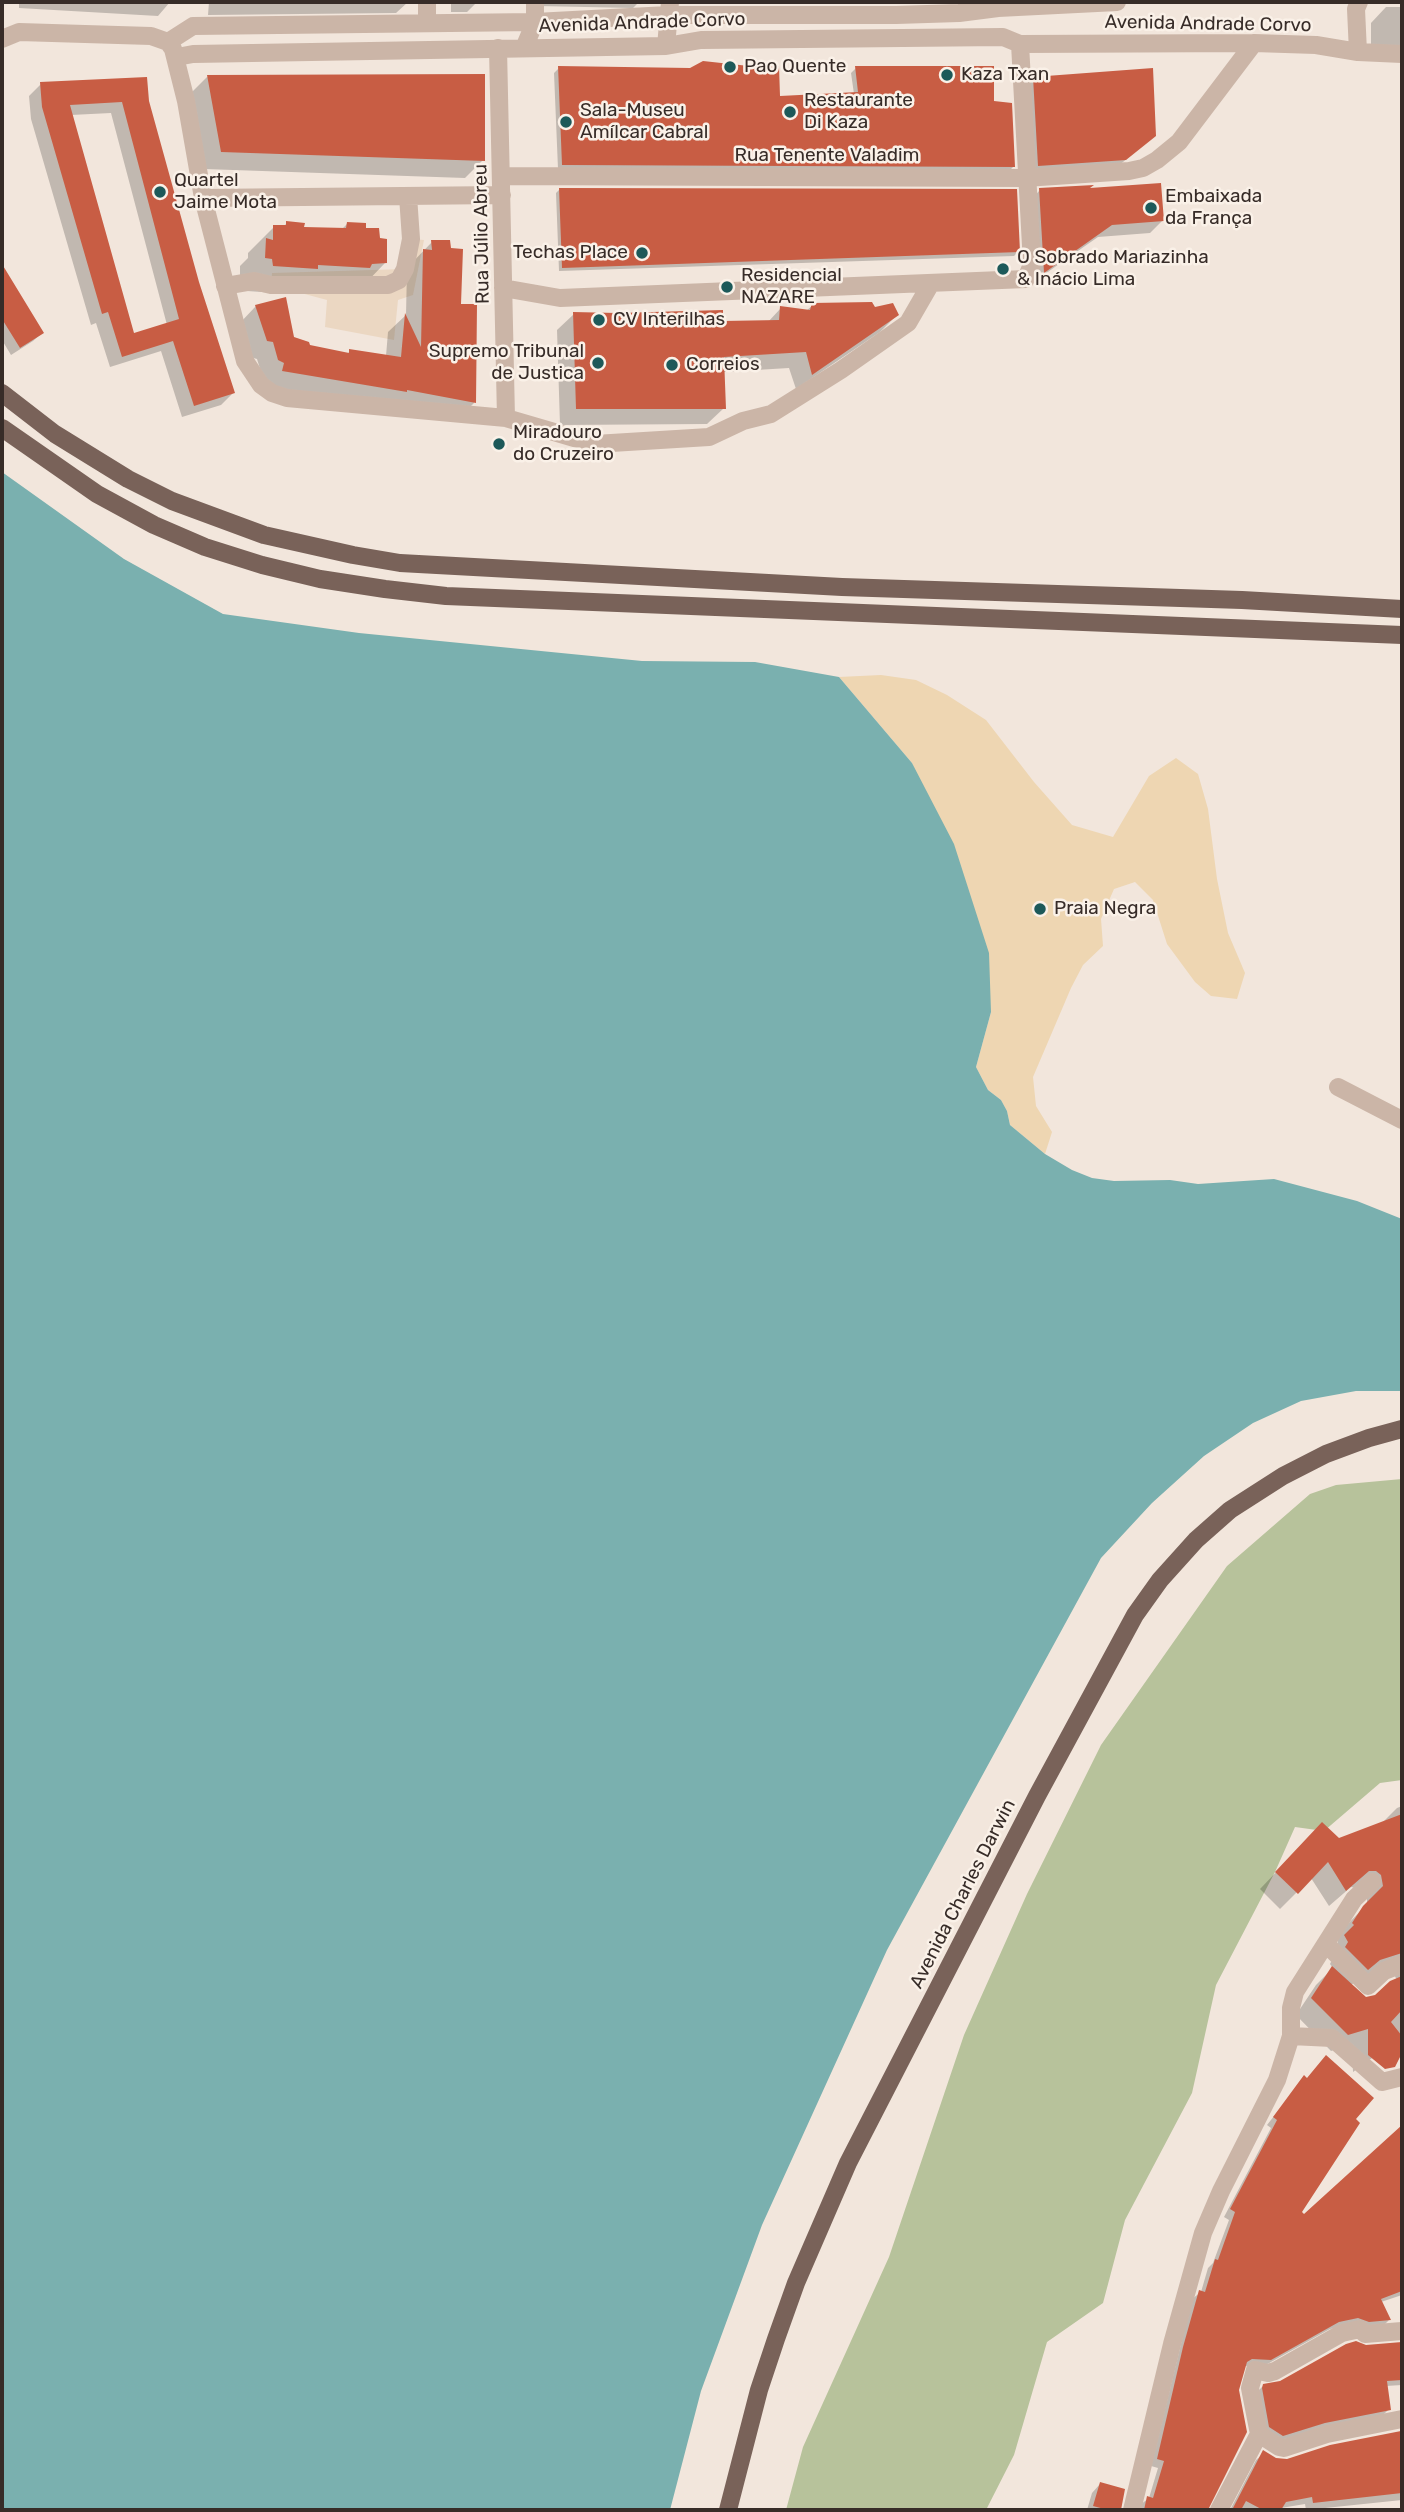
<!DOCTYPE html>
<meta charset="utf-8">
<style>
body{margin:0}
#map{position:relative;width:1404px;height:2512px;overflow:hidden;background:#f2e6dc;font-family:Rubik,sans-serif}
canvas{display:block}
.frame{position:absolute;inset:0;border:4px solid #372c28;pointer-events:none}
</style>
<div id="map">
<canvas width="1404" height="2512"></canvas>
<div class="frame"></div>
</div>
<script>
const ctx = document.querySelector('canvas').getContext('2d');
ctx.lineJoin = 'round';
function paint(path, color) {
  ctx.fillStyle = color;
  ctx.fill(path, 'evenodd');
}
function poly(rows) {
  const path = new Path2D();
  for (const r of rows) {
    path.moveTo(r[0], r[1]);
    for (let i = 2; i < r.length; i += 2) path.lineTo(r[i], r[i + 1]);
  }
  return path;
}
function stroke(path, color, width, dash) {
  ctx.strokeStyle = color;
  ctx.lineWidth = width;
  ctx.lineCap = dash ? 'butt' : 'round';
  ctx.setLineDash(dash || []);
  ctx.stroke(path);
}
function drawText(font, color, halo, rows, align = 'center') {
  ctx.font = font + ' Rubik,sans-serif';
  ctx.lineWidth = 5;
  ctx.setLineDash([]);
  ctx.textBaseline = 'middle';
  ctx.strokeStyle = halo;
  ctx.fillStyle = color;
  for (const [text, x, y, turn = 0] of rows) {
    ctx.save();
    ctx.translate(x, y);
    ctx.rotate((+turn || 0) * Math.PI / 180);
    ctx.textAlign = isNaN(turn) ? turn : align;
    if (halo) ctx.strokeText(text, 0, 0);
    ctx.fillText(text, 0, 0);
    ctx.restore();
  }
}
const green = poly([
 [1402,1479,1402,1780,1380,1783,1324,1831,1295,1827,1275,1872,1216,1985,1192,2093,1125,2220,1103,2303,1047,2342,1014,2455,986,2510,786,2510,803,2447,889,2257,964,2035,1027,1894,1101,1745,1227,1566,1310,1494,1336,1485]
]);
const sand = poly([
 [881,675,916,680,947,695,986,720,1034,782,1072,825,1113,837,1149,776,1176,758,1198,774,1208,809,1217,879,1228,933,1245,973,1237,999,1211,996,1195,982,1167,944,1153,900,1135,882,1114,889,1101,919,1103,946,1083,965,1071,988,1033,1077,1036,1106,1052,1132,1045,1154,1010,1125,1007,1111,1001,1100,988,1090,976,1067,991,1012,912,763,839,677]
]);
const plaza = poly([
 [411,239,424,240,413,295,398,300,394,340,325,327,327,300,271,285,272,273,405,269]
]);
const water = poly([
 [2,472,124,559,223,614,359,633,642,661,755,662,839,677,912,763,954,844,989,953,991,1012,976,1067,988,1090,1001,1100,1007,1111,1010,1125,1045,1154,1072,1170,1092,1178,1114,1181,1170,1180,1198,1184,1274,1179,1357,1201,1402,1219,1402,1391,1356,1391,1301,1401,1253,1423,1204,1456,1152,1503,1101,1558,887,1950,762,2225,701,2391,670,2510,2,2510]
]);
const shadow = poly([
 [19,2,170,2,158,16,19,8],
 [209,2,408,2,396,13,208,15],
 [451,2,477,2,467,12,451,12],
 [538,2,639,2,633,8,538,6],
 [879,2,936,2,935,3],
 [1386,7,1402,7,1402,51,1371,51,1371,23],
 [559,68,778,98,854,94,851,73,856,68,992,103,1014,166,1009,171,558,169,554,73],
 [207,77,483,160,465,178,204,169,190,94],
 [1034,79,1154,136,1117,167,1031,173,1026,87],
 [41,84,147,101,198,282,233,393,221,405,182,417,161,351,110,367,96,323,91,325,31,119,29,96],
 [111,113,167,325,133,335,71,115],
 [560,189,1018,252,1014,256,559,271,556,193],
 [1040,190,1086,190,1163,220,1150,233,1098,237,1032,283,1028,203],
 [287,223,302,229,342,229,347,224,365,230,378,240,385,263,360,289,294,291,291,294,247,291,247,284,240,283,240,266,248,258,248,253,274,227,283,227],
 [432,242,459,305,474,403,457,420,266,388,257,359,250,357,239,324,256,306,292,338,308,347,347,354,350,351,386,356,388,332,406,315,407,268],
 [2,267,42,333,33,341,11,355,2,340],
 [813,305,874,308,897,315,880,332,796,389,789,368,723,372,724,408,707,424,560,425,557,330,574,314,722,323,768,322,781,308,806,311],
 [1402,1806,1402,2036,1353,2072,1352,2044,1331,2051,1296,2015,1316,1985,1333,1968,1330,1964,1332,1960,1329,1953,1338,1942,1337,1940,1347,1925,1367,1904,1367,1896,1363,1890,1351,1887,1329,1906,1311,1878,1280,1909,1260,1889,1306,1841,1339,1840,1381,1824,1397,1808],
 [1392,1971,1397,1980,1370,1999,1359,1996,1350,1986,1361,1977],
 [1304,2078,1353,2119,1299,2212,1304,2216,1402,2127,1402,2174,1322,2246,1391,2240,1402,2237,1402,2295,1381,2302,1389,2320,1382,2327,1350,2325,1330,2329,1262,2367,1244,2366,1207,2504,1208,2510,1139,2510,1140,2505,1149,2498,1158,2468,1151,2466,1192,2299,1201,2292,1208,2268,1213,2263,1229,2220,1224,2217,1271,2128,1267,2125],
 [1400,2344,1402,2385,1386,2386,1389,2409,1383,2415,1276,2441,1264,2433,1257,2392,1264,2385,1281,2383,1366,2347],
 [1402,2439,1402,2500,1306,2510,1305,2504,1281,2508,1279,2510,1230,2510,1256,2460,1264,2453,1276,2460,1287,2461],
 [1100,2484,1119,2507,1120,2510,1087,2510,1092,2493]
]);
const building = poly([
 [703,61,749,66,779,66,780,96,858,92,855,66,994,66,994,101,1012,103,1015,167,562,165,558,66,690,68],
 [1153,68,1156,136,1126,160,1038,166,1033,77],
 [485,74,485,161,221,152,207,75],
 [147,77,149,101,199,282,235,393,194,406,173,341,122,357,108,312,102,314,42,107,40,82],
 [122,102,179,319,134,333,70,105],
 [1161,183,1164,221,1112,225,1044,273,1039,188,1094,185,1090,188],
 [559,188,1017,189,1020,252,562,268],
 [286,221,305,223,304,227,346,228,347,222,366,223,366,228,379,228,380,238,387,239,387,263,372,264,370,268,318,265,318,269,273,266,272,259,265,258,266,238,273,240,273,225,286,225],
 [431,240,450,240,451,248,463,249,461,304,477,304,476,403,407,390,407,392,282,371,284,363,278,360,273,342,267,341,255,305,286,297,294,337,309,342,310,345,349,353,349,349,401,357,405,313,421,347,423,249,432,250],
 [2,264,44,333,20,348,2,319],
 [872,302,875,307,893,303,899,315,812,375,806,352,724,357,726,409,576,409,573,312,617,313,723,310,723,321,779,320,780,306,810,310,812,303],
 [1402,1814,1402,1953,1380,1960,1368,1970,1345,1947,1348,1942,1344,1935,1354,1925,1352,1923,1363,1906,1383,1886,1381,1875,1376,1871,1369,1871,1346,1891,1328,1862,1298,1894,1275,1872,1322,1822,1339,1838],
 [1332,1966,1366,1997,1375,1995,1390,1981,1402,1976,1402,2010,1391,2022,1402,2036,1402,2053,1395,2067,1385,2069,1368,2055,1368,2029,1348,2035,1311,1998],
 [1326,2055,1374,2098,1356,2119,1360,2123,1302,2212,1304,2214,1402,2125,1402,2291,1381,2299,1391,2320,1369,2322,1358,2318,1339,2322,1271,2360,1252,2359,1247,2362,1239,2390,1247,2432,1208,2510,1144,2510,1147,2496,1153,2498,1164,2461,1157,2459,1183,2347,1199,2290,1205,2292,1215,2259,1218,2260,1235,2212,1230,2209,1277,2120,1273,2117,1304,2075,1307,2078],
 [1356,2341,1366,2345,1402,2342,1402,2380,1387,2381,1391,2410,1325,2423,1283,2436,1269,2427,1262,2388,1263,2384,1280,2381,1346,2344],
 [1401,2431,1402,2493,1313,2503,1312,2497,1286,2502,1281,2510,1263,2510,1246,2501,1241,2510,1232,2510,1263,2450,1276,2458,1287,2459,1330,2445],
 [1100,2482,1125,2489,1121,2510,1108,2510,1093,2506]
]);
const minor = poly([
 [427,23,427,2],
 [2,39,19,32,151,36,168,42,173,49,186,101,203,198,245,361,261,385,272,393,287,398,506,418,595,444,709,437,743,421,771,414,841,370,908,323,930,285],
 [168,42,193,26,535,22,668,15,896,15,959,13,998,8,1117,2],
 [666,46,670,2],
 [498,48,506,418],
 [524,48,535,22,535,2],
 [1358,52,1356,9,1359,2],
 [177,57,193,54,666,46,701,40,1003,37,1020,44,1254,43,1316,45,1358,52,1402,54],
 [502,176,1025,178,1129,171,1143,168,1157,160,1179,142,1254,43],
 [203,198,502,195],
 [225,286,254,281,271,285,388,285,399,280,405,269,411,239,408,196],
 [503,288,560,298,1026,279,1032,264,1020,44],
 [1338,1087,1402,1120],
 [1326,1944,1368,1986,1384,1971,1402,1964],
 [1291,2036,1291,2008,1295,1992,1354,1899,1372,1882],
 [1402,2331,1365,2334,1360,2329,1342,2333,1275,2371,1268,2373,1255,2370,1250,2388,1259,2434,1279,2447,1284,2448,1327,2434,1402,2419],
 [1132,2510,1172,2344,1203,2233,1221,2191,1277,2080,1291,2036,1332,2038,1382,2082,1402,2077],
 [1219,2510,1259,2434]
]);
const major = poly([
 [2,393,55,434,128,479,172,501,264,535,353,555,400,563,842,587,1242,600,1402,609],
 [2,428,97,494,154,525,205,547,262,565,320,579,385,589,446,596,1402,635],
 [728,2510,759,2390,776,2339,796,2283,848,2163,1037,1796,1135,1615,1160,1580,1196,1540,1230,1510,1283,1476,1326,1454,1369,1438,1402,1429]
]);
const markers = [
 [730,67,7,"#1d5959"],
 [947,75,7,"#1d5959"],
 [790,112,7,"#1d5959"],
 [566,122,7,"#1d5959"],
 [160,192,7,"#1d5959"],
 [1151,208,7,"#1d5959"],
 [642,253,7,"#1d5959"],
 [1003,269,7,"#1d5959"],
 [727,287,7,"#1d5959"],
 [599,320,7,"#1d5959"],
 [598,363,7,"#1d5959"],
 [672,365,7,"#1d5959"],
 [499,444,7,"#1d5959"],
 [1040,909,7,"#1d5959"]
];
const streetNames = [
 ["Avenida Andrade Corvo",642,23,-2],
 ["Avenida Andrade Corvo",1208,24,1],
 ["Rua Tenente Valadim",827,156],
 ["Rua Júlio Abreu",482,234,-91],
 ["Avenida Charles Darwin",963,1894,-63]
];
const poiNames = [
 ["Pao Quente",744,67],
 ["Kaza Txan",961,75],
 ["Restaurante",804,101],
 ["Di Kaza",804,123],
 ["Sala-Museu",580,111],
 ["Amílcar Cabral",580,133],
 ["Quartel",174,181],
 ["Jaime Mota",174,203],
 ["Embaixada",1165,197],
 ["da França",1165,219],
 ["Techas Place",628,253,"right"],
 ["O Sobrado Mariazinha",1017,258],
 ["& Inácio Lima",1017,280],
 ["Residencial",741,276],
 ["NAZARE",741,298],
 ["CV Interilhas",613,320],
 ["Supremo Tribunal",584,352,"right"],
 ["de Justica",584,374,"right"],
 ["Correios",686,365],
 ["Miradouro",513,433],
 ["do Cruzeiro",513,455],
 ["Praia Negra",1054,909]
];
paint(green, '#b7c29b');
paint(sand, '#eed6b2');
paint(plaza, '#ebd7c2');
paint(water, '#7ab0af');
paint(shadow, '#0003');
paint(building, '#c85d44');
stroke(minor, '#cbb5a7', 18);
stroke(major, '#796259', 18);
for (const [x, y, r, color] of markers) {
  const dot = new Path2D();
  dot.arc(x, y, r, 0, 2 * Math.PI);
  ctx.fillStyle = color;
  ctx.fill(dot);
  stroke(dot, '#faf1e8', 2.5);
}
drawText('19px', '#372c28', '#faf1e8', streetNames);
drawText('19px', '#372c28', '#faf1e8', poiNames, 'left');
</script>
